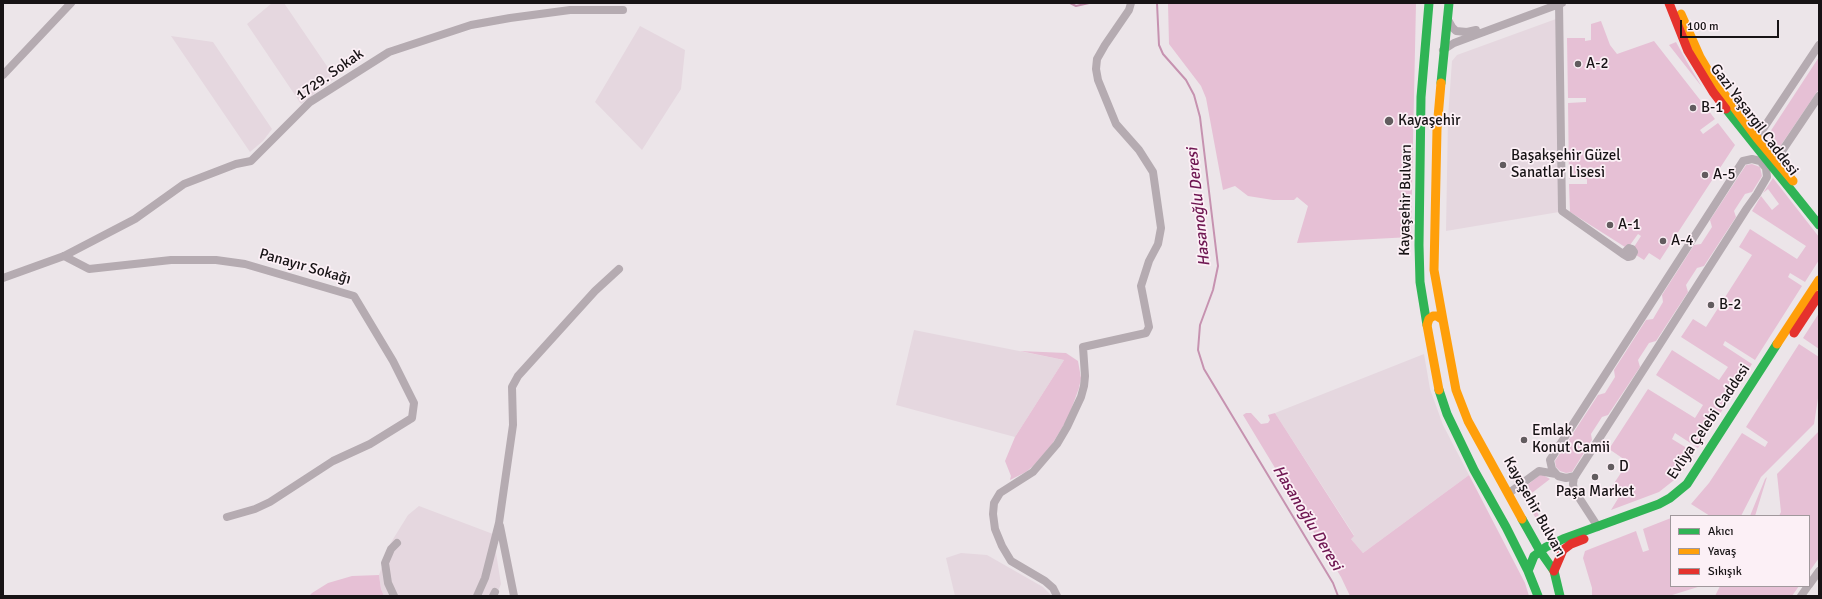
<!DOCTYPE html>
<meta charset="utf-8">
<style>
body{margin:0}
#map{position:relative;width:1822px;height:599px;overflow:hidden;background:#ece5e9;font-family:Signika,sans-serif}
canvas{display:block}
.frame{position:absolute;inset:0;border:4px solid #171315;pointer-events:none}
.legend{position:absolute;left:1670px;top:515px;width:140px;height:72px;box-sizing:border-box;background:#fcf0f6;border:1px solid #a0989c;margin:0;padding:5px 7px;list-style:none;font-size:12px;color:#171315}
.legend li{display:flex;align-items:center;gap:8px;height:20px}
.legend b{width:20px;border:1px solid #a0989c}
.scale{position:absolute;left:1680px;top:20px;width:99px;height:18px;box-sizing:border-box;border:2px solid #171315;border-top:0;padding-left:5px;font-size:12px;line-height:14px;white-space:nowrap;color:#171315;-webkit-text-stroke:3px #fcf0f6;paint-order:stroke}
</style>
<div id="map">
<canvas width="1822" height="599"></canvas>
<div class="frame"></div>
<ul class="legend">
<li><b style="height:5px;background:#30b455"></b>Akıcı</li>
<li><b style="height:5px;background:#ff9f0a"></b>Yavaş</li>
<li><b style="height:5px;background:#e5322d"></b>Sıkışık</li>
</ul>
<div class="scale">100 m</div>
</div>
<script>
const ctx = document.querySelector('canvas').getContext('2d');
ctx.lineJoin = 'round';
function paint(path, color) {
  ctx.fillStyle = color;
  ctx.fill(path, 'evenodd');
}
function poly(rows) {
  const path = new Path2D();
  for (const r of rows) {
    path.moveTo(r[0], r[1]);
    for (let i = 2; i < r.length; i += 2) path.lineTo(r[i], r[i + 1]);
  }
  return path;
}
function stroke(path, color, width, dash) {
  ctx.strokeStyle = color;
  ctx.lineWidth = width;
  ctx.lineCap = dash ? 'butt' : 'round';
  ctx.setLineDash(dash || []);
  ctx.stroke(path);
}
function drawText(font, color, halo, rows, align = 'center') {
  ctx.font = font + ' Signika,sans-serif';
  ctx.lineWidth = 3.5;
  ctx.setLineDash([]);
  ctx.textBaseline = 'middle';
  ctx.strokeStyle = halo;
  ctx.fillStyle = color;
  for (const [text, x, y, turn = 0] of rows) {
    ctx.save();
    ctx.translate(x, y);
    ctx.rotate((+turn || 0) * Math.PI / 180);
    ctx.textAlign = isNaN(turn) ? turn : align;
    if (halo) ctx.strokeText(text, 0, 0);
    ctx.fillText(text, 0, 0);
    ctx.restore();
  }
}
const built = poly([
 [272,3,284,3,335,78,301,104,247,24],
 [1556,19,1559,212,1446,231,1448,118,1452,61,1457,55],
 [640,26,685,50,681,89,642,150,595,102],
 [171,36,213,42,272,129,263,141,250,152],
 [914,330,1064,360,1015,437,896,405],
 [1424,354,1430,389,1443,425,1469,475,1363,553,1350,538,1354,535,1275,413],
 [419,506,493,534,501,584,496,596,384,596,381,589,379,575,390,544,408,515],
 [961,553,987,555,1043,587,1052,596,955,596,946,558]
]);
const green = poly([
 [1168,3,1416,3,1411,237,1297,243,1308,206,1297,197,1294,200,1273,200,1248,196,1235,186,1223,190,1206,98,1201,86,1169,44],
 [1601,21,1610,45,1617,54,1654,41,1715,119,1700,130,1703,134,1718,123,1735,145,1660,260,1649,253,1644,260,1636,255,1634,247,1641,236,1638,234,1630,245,1625,247,1570,212,1569,184,1587,184,1587,179,1569,179,1568,103,1586,102,1586,98,1568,98,1567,38,1585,38,1585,41,1591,40,1591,24],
 [1676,42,1687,62,1702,87,1669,45],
 [1819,57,1819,89,1779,148,1768,135],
 [1752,164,1760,167,1762,176,1752,192,1745,194,1734,211,1736,217,1704,266,1697,268,1686,285,1688,292,1656,341,1649,343,1638,360,1640,367,1608,415,1602,417,1591,434,1592,440,1572,472,1566,473,1560,471,1556,467,1555,461,1598,395,1605,393,1615,377,1614,370,1646,320,1653,319,1663,302,1662,295,1694,245,1701,244,1712,227,1710,220,1746,165],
 [1773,178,1819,237,1819,260,1805,282,1790,273,1788,277,1802,286,1755,360,1725,341,1723,345,1752,364,1698,448,1675,433,1672,439,1695,453,1678,477,1659,492,1611,510,1619,497,1609,491,1628,462,1609,449,1648,389,1695,418,1703,405,1656,375,1672,350,1719,380,1728,367,1681,337,1693,319,1706,327,1752,255,1739,247,1750,229,1797,259,1806,246,1752,211,1761,196,1772,210,1779,204,1768,189,1763,193],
 [1819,313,1819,349,1803,338],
 [1799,344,1819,357,1819,392,1814,424,1761,477,1741,516,1710,516,1691,504,1709,483,1742,433,1765,447,1768,442,1746,427],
 [1020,351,1066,353,1078,361,1081,378,1079,388,1068,418,1051,446,1033,466,1026,472,1010,480,1011,476,1005,461,1015,437,1064,360],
 [1246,413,1251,413,1261,424,1268,423,1270,420,1268,415,1275,413,1354,536,1351,539,1363,553,1469,475,1525,583,1529,596,1350,596,1341,577,1243,415],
 [1819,431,1819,558,1809,572,1809,516,1779,516,1781,512,1777,474],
 [1541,474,1550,479,1528,496,1550,535,1545,534,1520,491],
 [1767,477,1755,516,1750,516,1765,479],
 [1671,518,1671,586,1701,586,1669,596,1592,596,1592,588,1583,558,1585,551,1636,531,1643,552,1649,550,1643,529],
 [379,575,381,589,384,596,309,596,312,593,328,583,352,576],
 [1720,586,1799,586,1792,596,1715,596]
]);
const stream = poly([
 [1070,3,1076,6,1089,3],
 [1157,3,1159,45,1163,54,1186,80,1194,95,1200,117,1218,266,1213,290,1200,325,1198,350,1204,369,1333,583,1338,596]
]);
const street = poly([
 [1559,3,1562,211,1623,254,1628,257,1632,256,1634,252,1632,249,1629,248,1623,254],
 [1447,18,1452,27,1456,31,1467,32,1476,30],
 [1443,50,1454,43,1562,3],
 [3,75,71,3],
 [1757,138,1819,45],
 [1776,160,1819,96],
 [64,256,89,269,171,260,216,260,245,264,354,296,393,361,414,403,412,418,370,444,333,461,270,502,255,509,227,517],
 [3,278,64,256,135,219,184,184,236,164,251,161,310,102,389,52,471,25,510,18,570,10,623,10],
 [1575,476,1566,478,1558,476,1552,469,1550,460,1743,161,1752,159,1760,161,1766,168,1767,177,1757,194,1747,208,1658,347,1575,476,1574,477,1573,484,1574,490,1598,527],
 [1509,493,1539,471,1556,474],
 [500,526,514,596],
 [1809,585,1819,571],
 [394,596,388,583,385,563,391,549,397,543],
 [477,596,485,578,499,523,513,425,512,387,518,376,595,291,619,269],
 [493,596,495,592],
 [1057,596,1053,588,1045,581,1011,561,1002,546,995,529,993,514,994,503,1000,493,1033,472,1057,444,1067,427,1081,397,1084,386,1085,376,1083,347,1146,333,1149,327,1141,286,1149,261,1158,244,1161,228,1153,172,1139,150,1116,124,1098,80,1096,69,1097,59,1105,45,1129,10,1131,3],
 [1801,596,1808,586]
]);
const fast = poly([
 [1441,83,1449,3],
 [1726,109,1819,225],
 [1427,325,1420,282,1419,245,1421,97,1429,3],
 [1439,390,1447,414,1474,470,1506,527,1528,571,1538,596],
 [1522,519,1540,551,1554,571,1560,596],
 [1528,571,1534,556,1546,547,1563,539,1659,504,1670,498,1687,484,1777,344]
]);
const slow = poly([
 [1681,14,1700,57,1713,79,1757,138,1793,181],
 [1441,83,1437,129,1434,270,1443,320],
 [1777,344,1819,280],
 [1439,390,1427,325,1429,319,1433,316,1437,316,1443,320,1456,390,1468,421,1522,519]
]);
const jam = poly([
 [1669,3,1688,51,1713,92,1726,109],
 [1794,333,1819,295],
 [1554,571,1563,550,1571,544,1584,539]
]);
const markers = [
 [1578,64,4,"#625c5f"],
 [1693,108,4,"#625c5f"],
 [1389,121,5,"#625c5f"],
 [1503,165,4,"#625c5f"],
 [1705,175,4,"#625c5f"],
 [1610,225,4,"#625c5f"],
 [1663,241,4,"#625c5f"],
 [1711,305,4,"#625c5f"],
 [1524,440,4,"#625c5f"],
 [1611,467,4,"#625c5f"],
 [1595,477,4,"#625c5f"]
];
const poiNames = [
 ["A-2",1586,64],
 ["B-1",1701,108],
 ["Kayaşehir",1398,121],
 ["Başakşehir Güzel",1511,156],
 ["Sanatlar Lisesi",1511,173],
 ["A-5",1713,175],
 ["A-1",1618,225],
 ["A-4",1671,241],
 ["B-2",1719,305],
 ["Emlak",1532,431],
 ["Konut Camii",1532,448],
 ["D",1619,467],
 ["Paşa Market",1595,492,"center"]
];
const streetNames = [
 ["1729. Sokak",330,75,-35],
 ["Gazi Yaşargil Caddesi",1754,120,53],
 ["Kayaşehir Bulvarı",1406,200,-89],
 ["Panayır Sokağı",305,267,16],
 ["Evliya Çelebi Caddesi",1709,422,-56],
 ["Kayaşehir Bulvarı",1534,507,61]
];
const waterNames = [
 ["Hasanoğlu Deresi",1199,207,-96],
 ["Hasanoğlu Deresi",1307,518,59]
];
paint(built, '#e5d7df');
paint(green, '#e6c0d5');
stroke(stream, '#c692b0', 2);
stroke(street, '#b5abb1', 8);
stroke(fast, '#30b455', 9);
stroke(slow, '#ff9f0a', 9);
stroke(jam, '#e5322d', 9);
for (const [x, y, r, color] of markers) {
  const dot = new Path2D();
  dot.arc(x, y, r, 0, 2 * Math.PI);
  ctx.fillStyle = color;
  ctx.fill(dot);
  stroke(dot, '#fcf0f6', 1.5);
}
drawText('15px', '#171315', '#fcf0f6', poiNames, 'left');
drawText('15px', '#171315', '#fcf0f6', streetNames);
drawText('italic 16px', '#6f1752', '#fcf0f6', waterNames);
</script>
